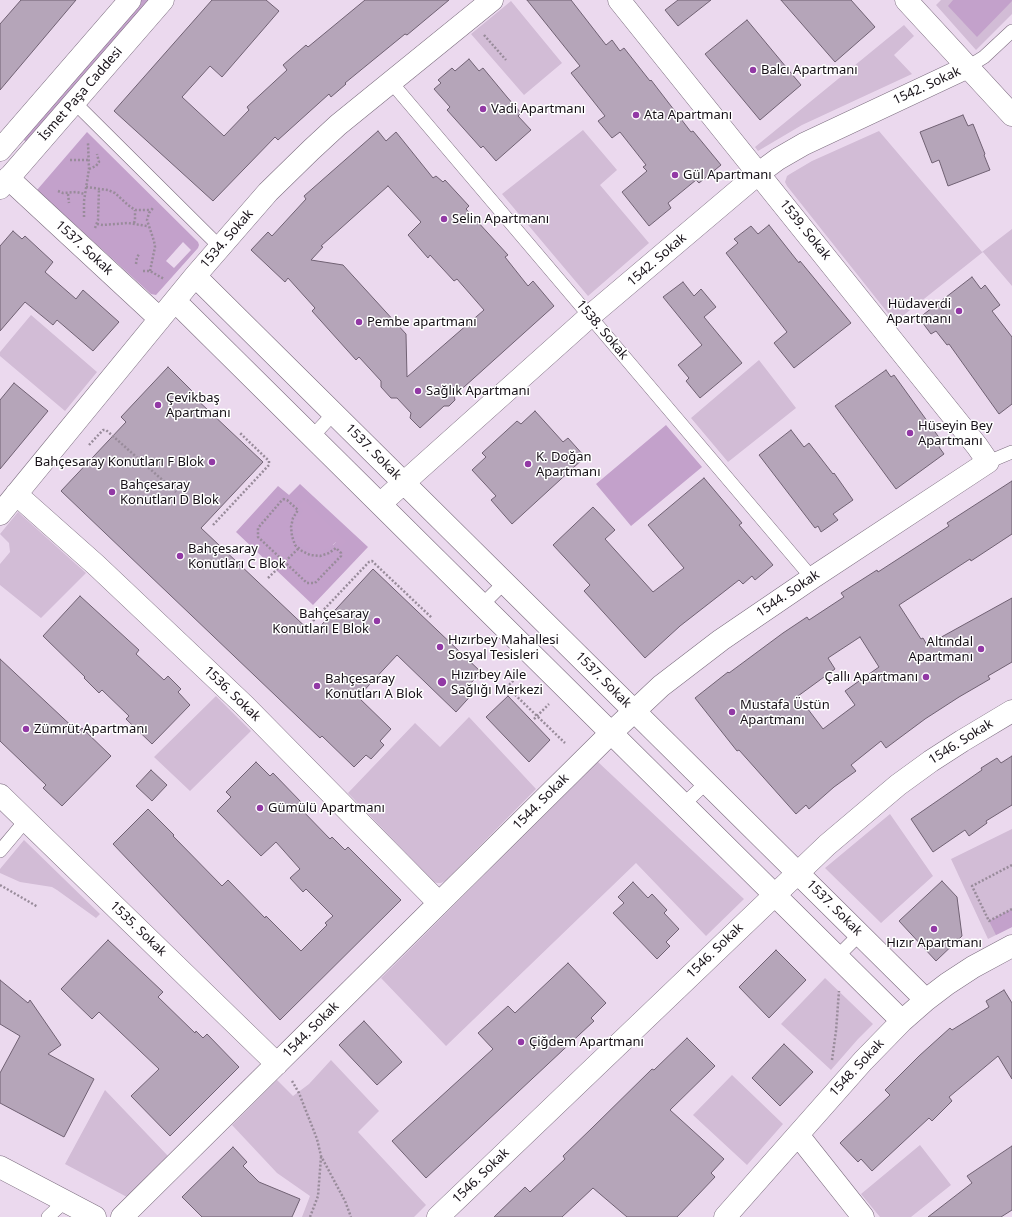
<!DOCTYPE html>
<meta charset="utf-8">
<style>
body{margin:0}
canvas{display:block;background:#ebd9ee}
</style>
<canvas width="1012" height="1217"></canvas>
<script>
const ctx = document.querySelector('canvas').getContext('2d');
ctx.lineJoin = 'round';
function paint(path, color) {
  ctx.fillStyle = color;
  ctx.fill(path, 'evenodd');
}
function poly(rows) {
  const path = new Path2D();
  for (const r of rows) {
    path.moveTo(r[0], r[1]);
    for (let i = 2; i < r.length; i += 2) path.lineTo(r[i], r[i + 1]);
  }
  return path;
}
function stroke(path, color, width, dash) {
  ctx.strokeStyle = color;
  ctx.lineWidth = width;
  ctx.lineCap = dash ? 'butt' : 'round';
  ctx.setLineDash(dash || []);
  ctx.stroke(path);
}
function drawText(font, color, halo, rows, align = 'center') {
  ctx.font = font + ' "Noto Sans",sans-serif';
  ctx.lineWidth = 3;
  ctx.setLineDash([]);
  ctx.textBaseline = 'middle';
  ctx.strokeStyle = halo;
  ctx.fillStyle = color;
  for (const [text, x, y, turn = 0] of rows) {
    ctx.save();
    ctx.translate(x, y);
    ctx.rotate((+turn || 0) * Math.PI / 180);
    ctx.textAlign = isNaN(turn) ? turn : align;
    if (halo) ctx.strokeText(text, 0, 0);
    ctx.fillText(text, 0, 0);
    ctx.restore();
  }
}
const green = poly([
 [941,0,1012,0,1012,14,976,50,936,5],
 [511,1,562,63,524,95,471,34],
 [904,25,914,36,894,55,912,74,802,125,758,151,755,147],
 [583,130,617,170,600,185,649,243,588,296,502,194],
 [879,131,982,252,1012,229,1012,286,983,252,895,322,787,186,785,182,787,176,790,174,812,161],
 [31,315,97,372,65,411,0,356,0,352],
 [759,360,796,408,728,462,691,418],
 [18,512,86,573,41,618,0,585,0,564,10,552,9,543,0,534],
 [216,696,251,731,190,791,154,757],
 [469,717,536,789,445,881,441,883,437,883,434,882,348,793,415,723,440,747],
 [598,762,744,899,706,936,636,863,446,1046,381,978],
 [890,814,933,876,881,923,825,868],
 [1012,829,1012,927,988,939,951,859],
 [24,840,100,914,96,918,57,890,52,887,20,882,0,873,0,869],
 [825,978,873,1024,858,1039,831,1070,781,1024],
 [331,1060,379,1111,358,1132,426,1205,414,1217,302,1217,310,1196,277,1173,232,1125,277,1080,293,1096,309,1084],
 [732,1075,783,1124,747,1165,693,1115],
 [105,1090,168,1156,127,1197,65,1164],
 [920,1145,951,1185,911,1217,880,1217,861,1194]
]);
const forest = poly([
 [141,0,152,0,28,144,22,138],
 [953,0,1012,0,1012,1,977,37,948,6],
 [87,132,198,242,199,245,198,248,156,295,151,294,37,190],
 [183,242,191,250,174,268,166,261],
 [666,425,702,467,631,526,596,484],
 [300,484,368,547,313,605,236,532,278,486,289,495],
 [303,510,336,542,333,545],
 [1012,909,1012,927,996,935,989,921]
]);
const water = poly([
 [304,500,347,542,341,547,336,542,329,548,322,550,316,551,309,549,303,546,298,540,296,533,295,525,298,518,303,510,298,506]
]);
const building = poly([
 [21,0,76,0,0,90,0,24,21,0],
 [212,0,266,0,279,11,222,77,210,66,182,97,224,136,249,110,247,107,287,70,283,65,306,45,308,47,365,0,449,0,407,35,405,34,345,83,346,84,331,97,329,94,278,140,275,137,213,201,114,111,212,0],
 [527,0,571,0,606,45,612,40,620,51,624,48,650,81,651,80,691,132,693,131,721,165,699,183,696,180,668,203,671,208,649,226,622,192,647,171,643,167,646,165,620,132,612,138,598,121,605,116,571,73,580,66,527,0],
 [678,0,711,0,678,26,665,10,678,0],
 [781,0,851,0,875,27,835,62,781,0],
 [747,20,801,85,760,120,705,54,747,20],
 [469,59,479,71,483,68,507,97,521,113,518,116,531,130,496,161,483,146,481,148,447,110,450,107,434,89,441,83,438,80,452,68,455,71,469,59],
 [963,115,968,126,973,124,985,154,984,155,990,170,948,186,939,160,932,163,920,132,963,115],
 [378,131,386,141,396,132,433,178,436,176,443,182,445,180,469,206,466,209,508,255,505,257,528,286,533,281,554,306,454,396,455,400,449,406,444,406,420,428,410,418,411,413,397,398,391,398,381,387,381,381,359,357,356,360,312,311,315,308,288,278,285,282,251,250,268,232,272,236,306,199,304,196,378,131],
 [388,186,421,222,408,235,428,258,430,255,454,281,457,279,484,310,407,377,406,334,343,265,311,260,323,247,321,246,388,186],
 [769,225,799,263,800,261,851,323,794,368,774,343,787,332,726,253,738,243,734,239,751,226,758,234,769,225],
 [13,231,22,239,25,236,53,262,45,272,76,299,83,290,119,322,93,351,57,320,53,325,25,302,0,331,0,246,13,231],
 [972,277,981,289,985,285,1000,305,992,311,1012,337,1012,404,999,414,949,344,947,345,936,331,931,334,919,318,972,277],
 [683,282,694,296,701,289,716,307,704,317,742,363,700,398,686,381,689,378,678,365,702,345,663,297,683,282],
 [168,367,194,393,192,395,263,462,201,528,313,634,373,569,481,672,469,685,475,691,456,712,397,655,358,697,391,729,380,741,384,745,371,759,366,755,354,767,322,736,320,738,61,491,126,422,121,417,168,367],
 [886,370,891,377,894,375,943,443,939,447,944,454,896,489,835,406,886,370],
 [14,383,48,411,0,469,0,400,14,383],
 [535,411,563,442,568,438,585,457,512,524,491,500,496,496,472,470,486,457,482,453,517,421,521,424,535,411],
 [791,430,804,447,809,443,833,474,834,473,853,500,833,514,838,520,821,532,818,526,815,528,759,455,791,430],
 [704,478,742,523,739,525,773,565,755,580,752,576,743,584,739,580,680,626,645,658,584,591,590,585,553,545,593,507,615,530,605,539,653,592,684,568,648,525,704,478],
 [1012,481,1012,534,971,561,970,559,899,605,921,639,923,638,927,645,1012,598,1012,662,988,676,990,679,959,697,925,719,886,748,881,741,851,765,856,771,834,787,809,809,806,805,796,814,739,750,737,751,695,698,728,672,729,673,783,633,807,617,809,620,844,597,841,593,877,570,878,572,949,526,947,523,1012,481],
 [860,637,879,667,845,691,855,705,823,729,798,696,835,669,828,658,860,637],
 [80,596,139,650,136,654,164,680,168,676,181,689,178,692,190,705,152,744,126,719,129,716,102,690,99,693,84,678,85,677,43,636,80,596],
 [0,659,78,732,82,728,111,756,62,806,43,788,46,785,0,741,0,659],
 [508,696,550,740,529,762,486,717,508,696],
 [1012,756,1012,805,986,821,987,823,969,836,965,830,933,852,911,819,982,770,981,768,997,758,1001,763,1012,756],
 [256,762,270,776,273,773,301,802,298,806,330,839,332,837,345,850,348,847,401,900,280,1020,113,844,148,809,174,835,173,836,222,886,228,880,265,918,266,916,301,951,327,925,325,923,333,916,306,889,303,892,290,878,300,869,276,842,261,856,217,811,231,797,226,792,256,762],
 [151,770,167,785,152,801,136,786,151,770],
 [942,881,957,897,962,936,936,961,899,921,942,881],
 [633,882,648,898,652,894,667,910,664,913,679,929,666,942,670,946,657,959,613,913,624,903,618,897,633,882],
 [108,940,163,992,158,997,195,1033,196,1031,203,1038,207,1034,239,1067,170,1136,131,1096,159,1069,99,1012,92,1019,61,989,108,940],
 [776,950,806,980,769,1018,739,987,776,950],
 [568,963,606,1003,591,1018,594,1021,426,1178,392,1141,493,1049,478,1033,508,1006,515,1013,568,963],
 [0,980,28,1003,30,1000,61,1045,48,1054,94,1079,64,1137,0,1103,0,1073,20,1036,0,1024,0,980],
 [1004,990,1012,1003,1012,1079,998,1056,949,1097,952,1101,932,1121,929,1118,872,1171,861,1159,858,1162,840,1143,890,1095,885,1090,919,1056,950,1028,952,1030,989,1007,986,1001,1004,990],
 [364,1021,402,1062,377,1085,339,1045,364,1021],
 [687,1038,715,1066,670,1110,724,1159,711,1173,715,1177,677,1217,627,1217,593,1188,562,1217,494,1217,525,1187,530,1192,565,1159,563,1156,592,1128,652,1069,654,1070,687,1038],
 [784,1044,813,1072,780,1106,752,1078,784,1044],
 [1012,1146,1012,1210,1001,1217,928,1217,972,1183,967,1176,1012,1146],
 [233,1147,247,1162,243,1166,259,1182,300,1199,292,1217,202,1217,182,1197,233,1147]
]);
const path = poly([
 [484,35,506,60],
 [70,160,89,160],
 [89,169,96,166,99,162,97,154],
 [86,187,108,190,115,193,128,205,135,210,150,210],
 [58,191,63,193,76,192,85,194],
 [68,194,69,203],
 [84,217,84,201,89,169,88,143],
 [134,223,135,220,135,210],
 [97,224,103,225,128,223,147,226],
 [95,228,98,220,99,189],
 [136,264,137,257,140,253],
 [143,271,150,271,164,279],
 [150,271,155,247,154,241,147,220,149,213,153,208],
 [89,445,103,430,106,430,176,492],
 [283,499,287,500,298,510,293,518,291,527,292,536,295,545,302,551,310,555,320,556,329,553,336,548,341,553,341,556,315,583,307,583,258,537,258,528,283,499],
 [213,525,269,465,269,461,240,433],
 [268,578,299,548],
 [313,621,369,562,372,561,432,618],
 [519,675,507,687,565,743],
 [534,719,549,704],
 [1012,865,972,886,989,921,1012,909],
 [0,885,38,907],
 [832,1060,836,1031,839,991],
 [292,1081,299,1093,317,1139,321,1156,345,1201,351,1217],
 [310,1217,318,1196,321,1157]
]);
const service = poly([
 [968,67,984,57,1012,31],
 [391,82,812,578],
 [74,102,220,247],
 [312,437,334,413],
 [988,462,1012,452],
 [482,605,505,582],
 [683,805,707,782],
 [0,851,26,820],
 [837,957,860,934],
 [48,1217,65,1201]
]);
const minor = poly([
 [906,0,1012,115],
 [8,178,160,319],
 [195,276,926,1000],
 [175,301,902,1021],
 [16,494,96,565,244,705,439,903],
 [380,504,590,316,759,173,778,159,804,144,968,67],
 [0,514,195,276,268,192,311,150,338,125,492,0],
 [0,795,277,1064],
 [798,1135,863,1217],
 [122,1217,611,733,661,686,721,640,812,578,988,462,977,446,619,0],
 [438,1217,827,845,898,785,931,761,962,741,1012,711],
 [725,1217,863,1061,902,1021,926,1000,947,984,973,967,1012,946]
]);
const tertiary = poly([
 [0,1167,95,1217]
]);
const secondary = poly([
 [0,150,130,0],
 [0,188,163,0]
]);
const markers = [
 [753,70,4,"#9239a5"],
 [483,109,4,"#9239a5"],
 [636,115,4,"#9239a5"],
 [675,175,4,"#9239a5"],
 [444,219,4,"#9239a5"],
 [959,311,4,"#9239a5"],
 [359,322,4,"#9239a5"],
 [418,391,4,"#9239a5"],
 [158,405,4,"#9239a5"],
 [910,433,4,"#9239a5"],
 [212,462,4,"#9239a5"],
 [528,464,4,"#9239a5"],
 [112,492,4,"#9239a5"],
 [180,556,4,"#9239a5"],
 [377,621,4,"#9239a5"],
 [440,647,4,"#9239a5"],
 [981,649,4,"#9239a5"],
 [926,677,4,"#9239a5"],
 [442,682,5,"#9239a5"],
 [317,686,4,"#9239a5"],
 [732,712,4,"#9239a5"],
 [26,729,4,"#9239a5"],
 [260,808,4,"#9239a5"],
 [934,929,4,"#9239a5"],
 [521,1042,4,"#9239a5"]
];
const poiNames = [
 ["Balcı Apartmanı",761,70],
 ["Vadi Apartmanı",491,109],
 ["Ata Apartmanı",644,115],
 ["Gül Apartmanı",683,175],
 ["Selin Apartmanı",452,219],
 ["Hüdaverdi",951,304,"right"],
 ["Apartmanı",951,319,"right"],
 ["Pembe apartmanı",367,322],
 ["Sağlık Apartmanı",426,391],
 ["Çevikbaş",166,398],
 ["Apartmanı",166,413],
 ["Hüseyin Bey",918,426],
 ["Apartmanı",918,441],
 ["K. Doğan",536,457],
 ["Apartmanı",536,472],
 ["Bahçesaray Konutları F Blok",204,462,"right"],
 ["Bahçesaray",120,485],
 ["Konutları D Blok",120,500],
 ["Bahçesaray",188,549],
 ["Konutları C Blok",188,564],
 ["Bahçesaray",369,614,"right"],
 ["Konutları E Blok",369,629,"right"],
 ["Hızırbey Mahallesi",448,640],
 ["Sosyal Tesisleri",448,655],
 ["Altındal",973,642,"right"],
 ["Apartmanı",973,657,"right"],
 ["Hızırbey Aile",451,675],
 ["Sağlığı Merkezi",451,690],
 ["Çallı Apartmanı",918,677,"right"],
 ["Bahçesaray",325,679],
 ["Konutları A Blok",325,694],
 ["Mustafa Üstün",740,705],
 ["Apartmanı",740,720],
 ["Zümrüt Apartmanı",34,729],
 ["Gümülü Apartmanı",268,808],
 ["Hızır Apartmanı",934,943,"center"],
 ["Çiğdem Apartmanı",529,1042]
];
const streetNames = [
 ["1542. Sokak",927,86,-25],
 ["İsmet Paşa Caddesi",81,94,-49],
 ["1539. Sokak",805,230,51],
 ["1534. Sokak",227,239,-49],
 ["1537. Sokak",84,248,43],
 ["1542. Sokak",657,260,-41],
 ["1538. Sokak",602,330,50],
 ["1537. Sokak",373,452,45],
 ["1544. Sokak",788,594,-34],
 ["1537. Sokak",603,680,45],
 ["1536. Sokak",232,694,44],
 ["1546. Sokak",961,742,-32],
 ["1544. Sokak",541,802,-45],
 ["1537. Sokak",834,908,45],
 ["1535. Sokak",138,929,44],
 ["1546. Sokak",715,951,-44],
 ["1544. Sokak",311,1030,-45],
 ["1548. Sokak",857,1068,-47],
 ["1546. Sokak",481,1176,-44]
];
paint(green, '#d2bcd6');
paint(forest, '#c3a1cb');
paint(water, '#c4a1cb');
paint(building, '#b5a5b9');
stroke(building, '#706173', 1);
stroke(service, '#7c6d7f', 14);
stroke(minor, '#7c6d7f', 23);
stroke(tertiary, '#7c6d7f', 23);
stroke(secondary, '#7c6d7f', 23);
stroke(path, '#988b9a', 2.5, [2, 2]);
stroke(service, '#fff', 13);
stroke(minor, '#fff', 22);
stroke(tertiary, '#fff', 22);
stroke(secondary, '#fff', 22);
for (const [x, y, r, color] of markers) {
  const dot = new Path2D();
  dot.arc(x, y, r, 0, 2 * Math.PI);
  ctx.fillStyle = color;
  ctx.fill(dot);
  stroke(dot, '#fff', 1.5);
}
drawText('13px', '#150f16', '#fff', poiNames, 'left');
drawText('13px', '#150f16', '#fff', streetNames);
</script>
